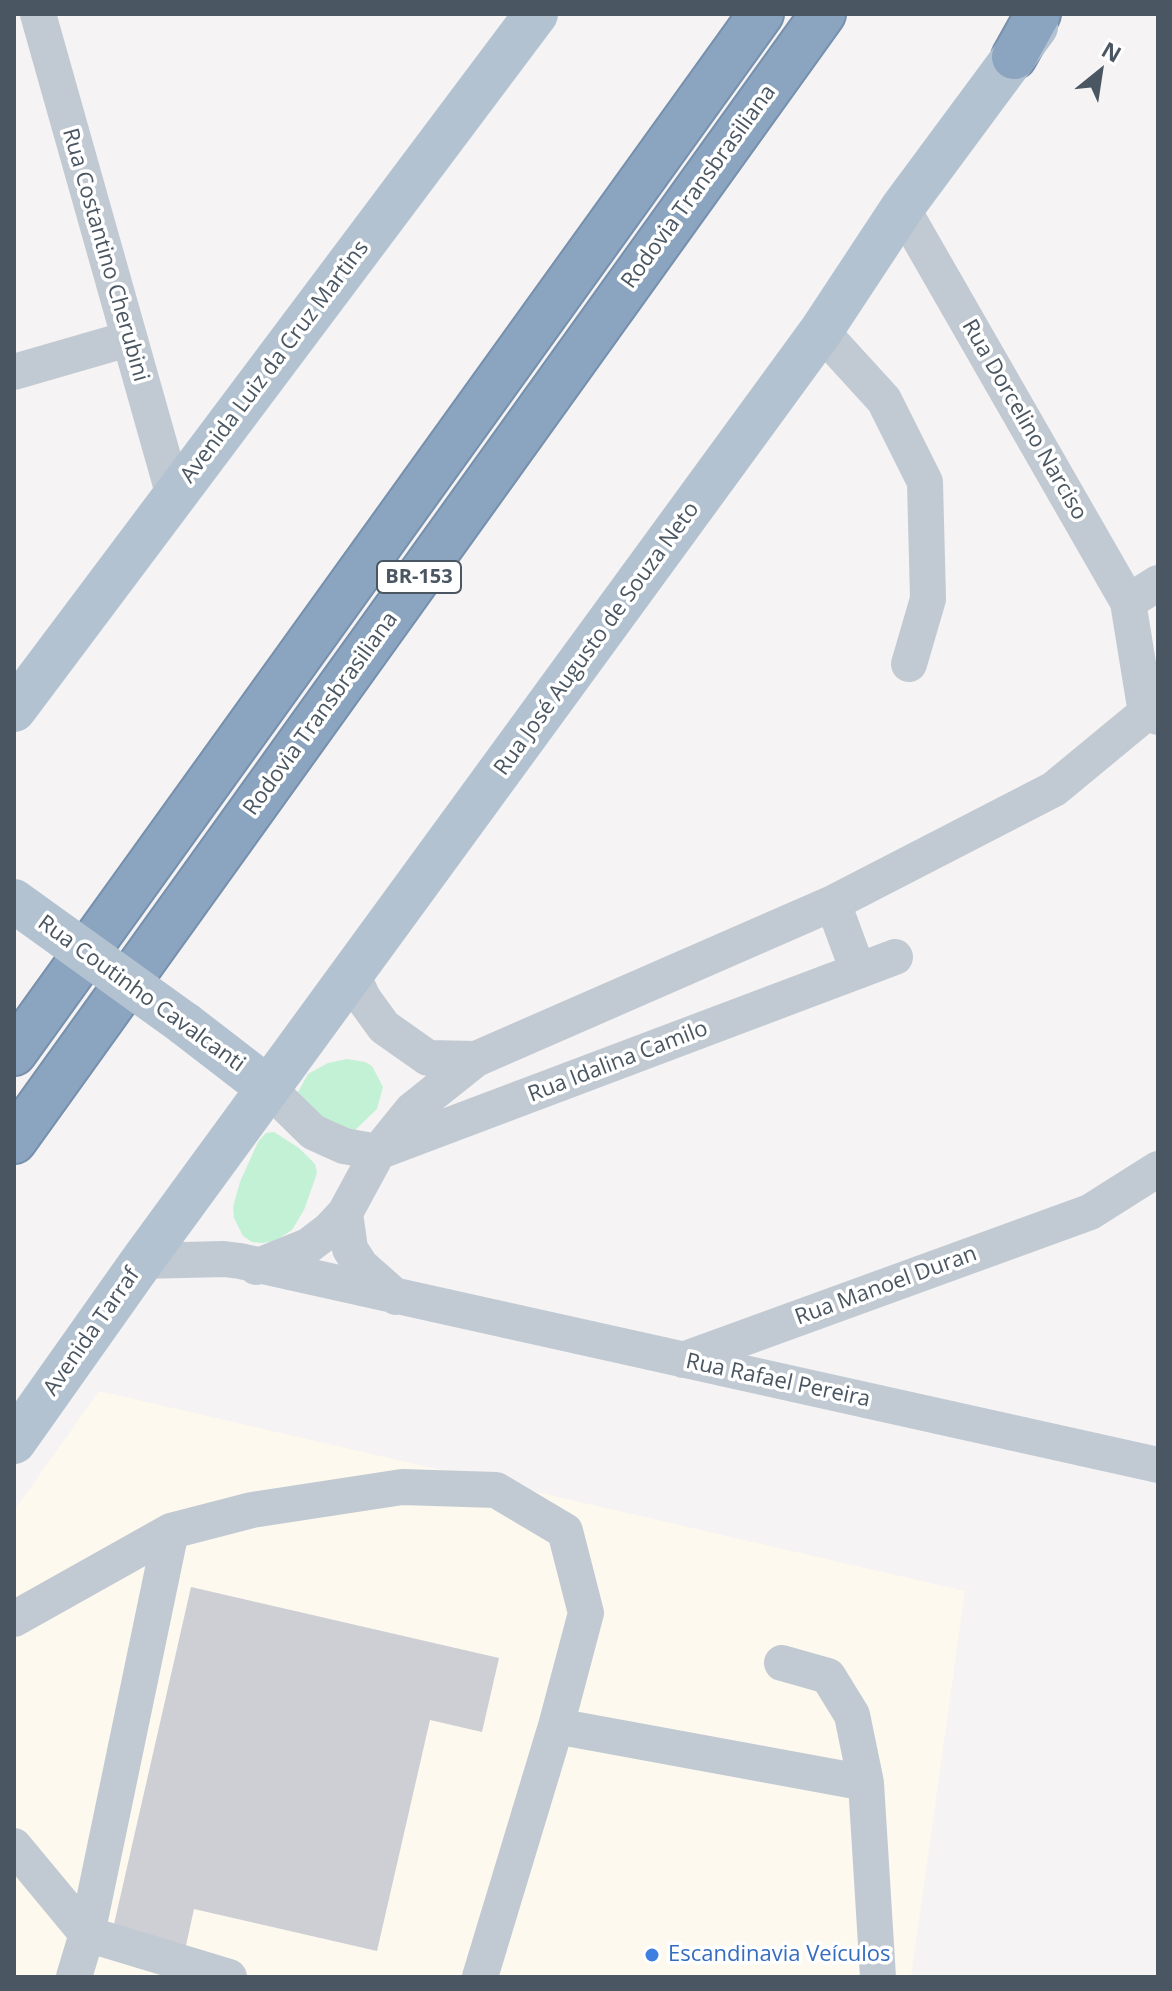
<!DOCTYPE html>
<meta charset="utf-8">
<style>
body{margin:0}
#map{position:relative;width:1172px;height:1991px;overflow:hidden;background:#f5f3f3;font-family:"Open Sans",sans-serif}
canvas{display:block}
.frame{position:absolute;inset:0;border:16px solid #4a5661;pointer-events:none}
.north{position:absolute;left:1060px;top:32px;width:80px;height:80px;-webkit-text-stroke:6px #fff;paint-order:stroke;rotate:30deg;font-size:22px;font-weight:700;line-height:32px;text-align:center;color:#4a5661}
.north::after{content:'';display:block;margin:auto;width:28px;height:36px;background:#4a5661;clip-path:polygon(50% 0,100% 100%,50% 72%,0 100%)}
</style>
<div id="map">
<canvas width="1172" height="1991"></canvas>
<div class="frame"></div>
<div class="north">N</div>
</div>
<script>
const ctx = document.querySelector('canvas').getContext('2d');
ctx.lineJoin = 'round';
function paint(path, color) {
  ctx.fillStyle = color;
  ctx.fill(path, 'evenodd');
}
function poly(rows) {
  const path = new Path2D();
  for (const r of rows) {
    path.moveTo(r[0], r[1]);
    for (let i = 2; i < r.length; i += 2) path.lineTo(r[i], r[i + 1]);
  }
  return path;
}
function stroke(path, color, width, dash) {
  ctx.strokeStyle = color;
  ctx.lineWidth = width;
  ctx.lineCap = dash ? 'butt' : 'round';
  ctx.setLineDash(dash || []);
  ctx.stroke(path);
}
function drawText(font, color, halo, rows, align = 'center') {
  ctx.font = font + ' "Open Sans",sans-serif';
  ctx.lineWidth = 7;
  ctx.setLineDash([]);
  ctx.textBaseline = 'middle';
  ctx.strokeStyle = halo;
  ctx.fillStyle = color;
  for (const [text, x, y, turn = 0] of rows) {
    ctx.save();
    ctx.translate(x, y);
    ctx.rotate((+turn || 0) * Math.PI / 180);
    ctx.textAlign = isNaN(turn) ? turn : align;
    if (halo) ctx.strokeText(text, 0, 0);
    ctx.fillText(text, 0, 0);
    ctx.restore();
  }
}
const commercial = poly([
 [99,1391,965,1591,911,1977,14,1977,14,1511]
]);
const green = poly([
 [347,1059,365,1062,372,1066,383,1087,377,1109,351,1134,298,1103,298,1092,308,1074,328,1063],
 [274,1132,299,1148,315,1164,317,1173,304,1210,292,1230,275,1241,262,1243,252,1242,243,1236,234,1218,233,1207,240,1182,258,1142,266,1133]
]);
const building = poly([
 [191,1587,499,1658,482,1732,430,1720,377,1951,194,1909,185,1950,112,1933]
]);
const minor = poly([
 [38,14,174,496],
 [902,208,1128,602,1146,713],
 [821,331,884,400,925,482,928,599,909,664],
 [14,372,128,339],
 [1128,602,1158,583],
 [833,903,858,971],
 [352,974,363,998,384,1027,428,1058,476,1059],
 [268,1088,313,1132,344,1146,378,1152,895,957],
 [345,1213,350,1249,361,1266,396,1297],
 [142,1261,224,1259,240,1261,1158,1465],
 [256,1267,308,1246,329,1230,345,1213,378,1152,412,1110,476,1059,833,903,1054,789,1146,713,1158,717],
 [683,1360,1090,1212,1158,1169],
 [14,1619,171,1531,252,1510,402,1487,496,1490,565,1531,586,1613,556,1726,480,1977],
 [782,1663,828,1676,852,1715,866,1783,878,1977],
 [556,1726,866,1783],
 [14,1846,87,1934,229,1977],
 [74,1977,87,1934,171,1531]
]);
const major = poly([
 [14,710,536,14],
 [185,1024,268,1088],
 [14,1442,142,1261,821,331,902,208,1036,27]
]);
const highway = poly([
 [1014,57,1038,14],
 [14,1053,761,14],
 [14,1141,823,14]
]);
const majorBridge = poly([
 [14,901,185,1024]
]);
const markers = [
 [652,1955,8,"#3f7fe0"]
];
const shields = [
 [419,577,84]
];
const shieldNames = [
 ["BR-153",419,577]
];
const streetNames = [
 ["Rodovia Transbrasiliana",699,187,-54],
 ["Rua Costantino Cherubini",105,255,74],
 ["Avenida Luiz da Cruz Martins",275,362,-53],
 ["Rua Dorcelino Narciso",1024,420,60],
 ["Rua José Augusto de Souza Neto",597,639,-54],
 ["Rodovia Transbrasiliana",321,714,-54],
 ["Rua Coutinho Cavalcanti",141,994,36],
 ["Rua Idalina Camilo",618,1062,-21],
 ["Rua Manoel Duran",886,1286,-20],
 ["Avenida Tarraf",92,1332,-55],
 ["Rua Rafael Pereira",778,1381,12]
];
const shopNames = [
 ["Escandinavia Veículos",668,1955]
];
paint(commercial, '#fdf9ef');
paint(green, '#c3f1d5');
paint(building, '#cdcfd5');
stroke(highway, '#7690ad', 48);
stroke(minor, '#c1cad2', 36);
stroke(major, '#b3c2d1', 44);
stroke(highway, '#8ba5c1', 44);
stroke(majorBridge, '#b3c2d1', 44);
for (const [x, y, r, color] of markers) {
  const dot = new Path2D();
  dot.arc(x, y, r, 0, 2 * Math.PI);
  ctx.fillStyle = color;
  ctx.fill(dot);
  stroke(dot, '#fff', 3);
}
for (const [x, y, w] of shields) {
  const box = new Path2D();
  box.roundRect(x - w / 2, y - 16, w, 32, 6);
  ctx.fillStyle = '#fff';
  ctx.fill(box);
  stroke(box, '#4a5661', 2);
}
drawText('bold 20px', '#4a5661', null, shieldNames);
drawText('22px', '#4a5661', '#fff', streetNames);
drawText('22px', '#366cbe', '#fff', shopNames, 'left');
</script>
